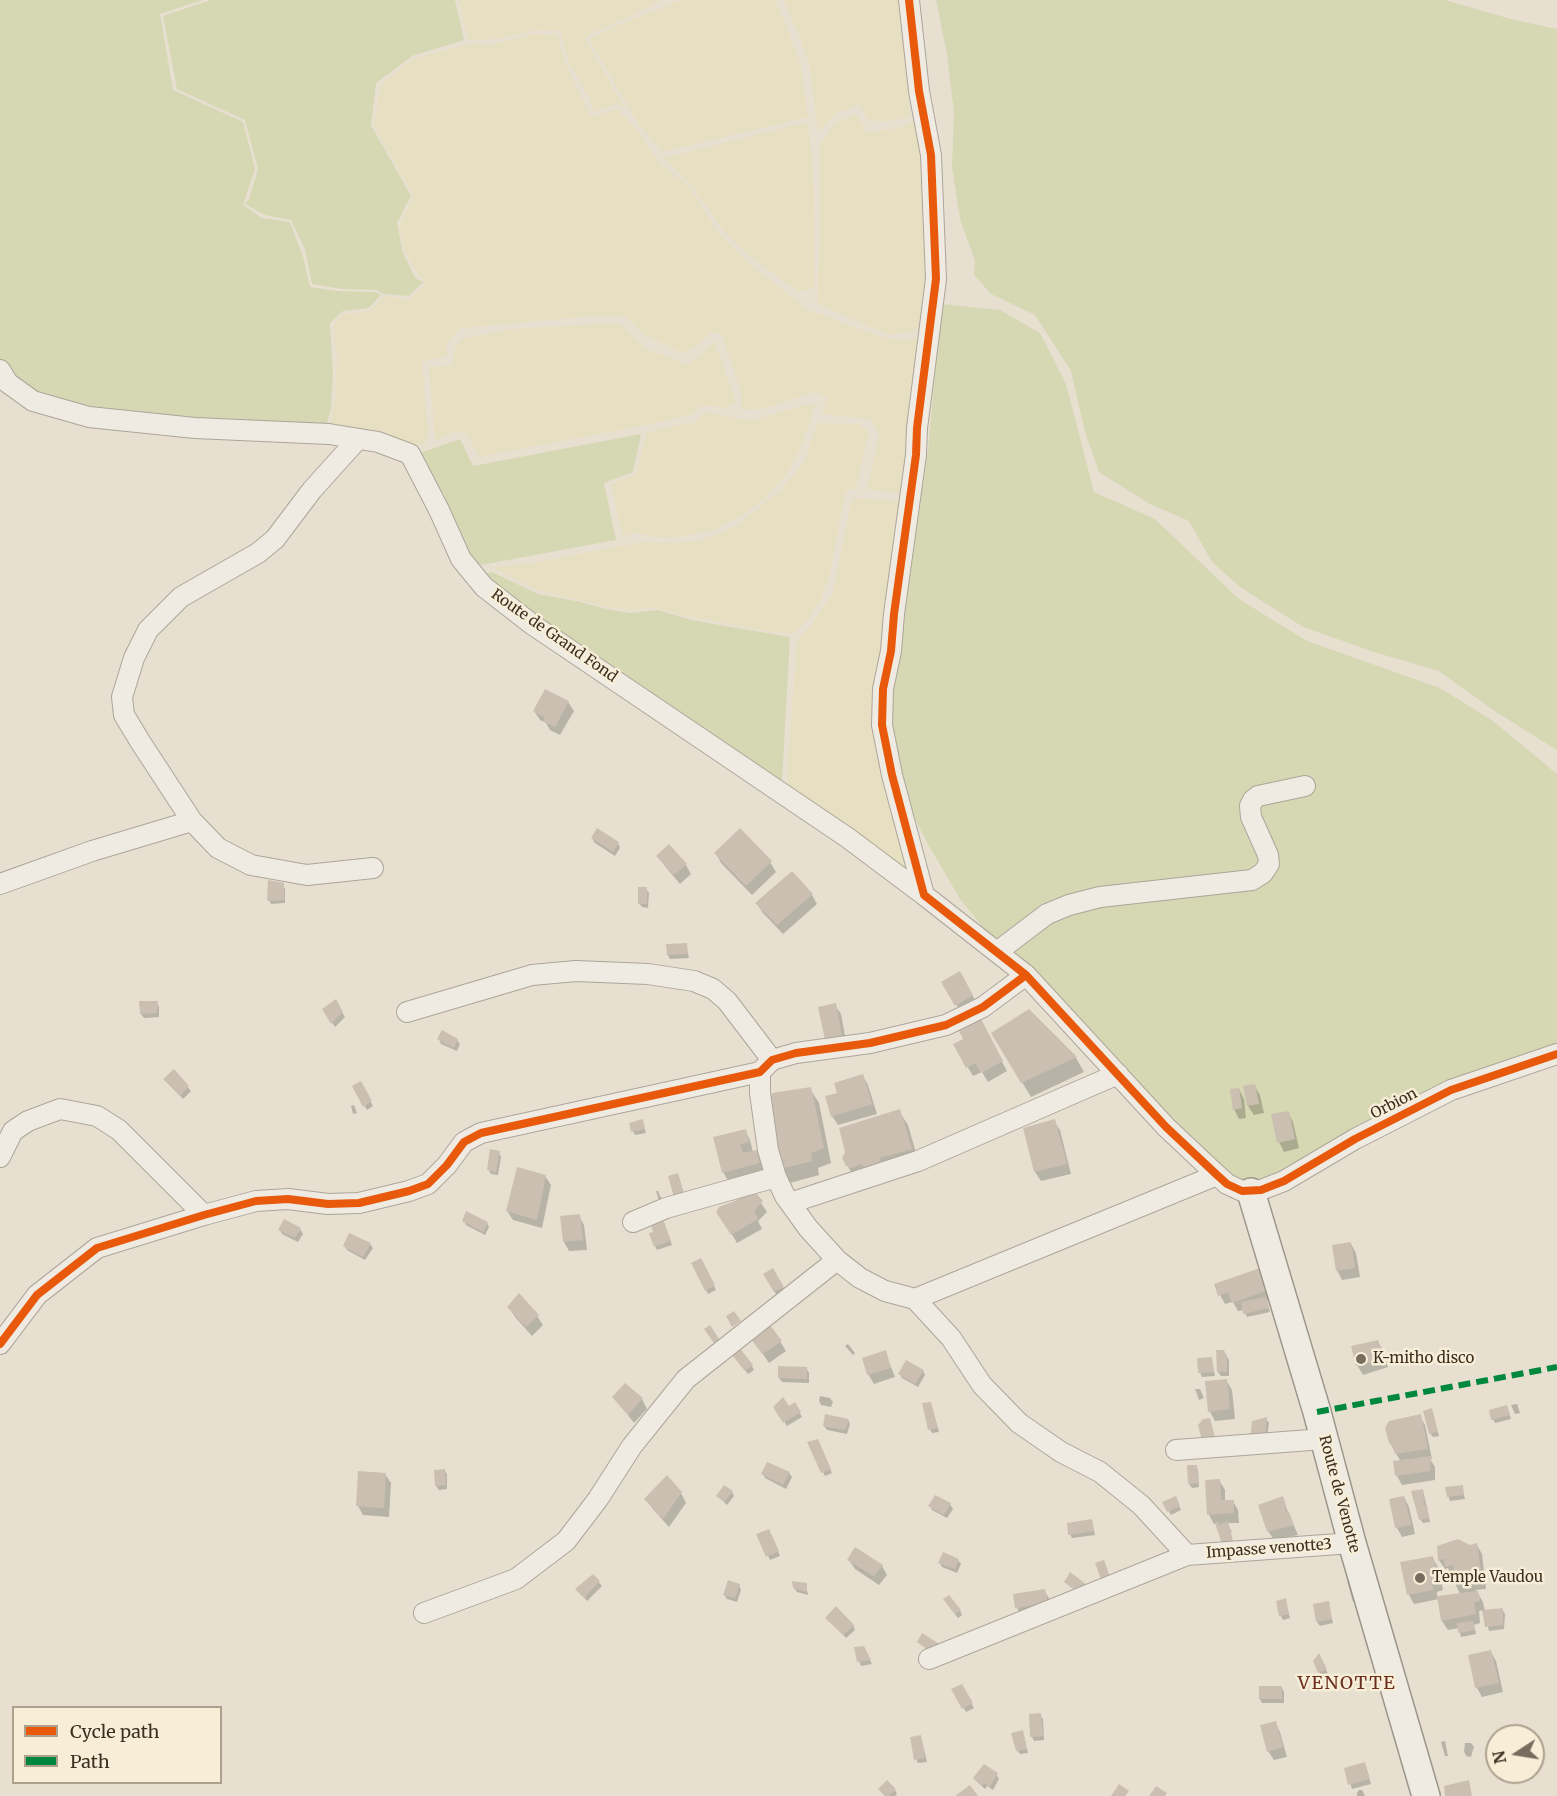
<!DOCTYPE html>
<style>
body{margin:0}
#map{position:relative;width:1557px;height:1796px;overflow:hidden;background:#e7e0d1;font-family:Merriweather,serif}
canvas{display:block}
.legend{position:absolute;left:12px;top:1706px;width:210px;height:78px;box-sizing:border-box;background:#f7eed8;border:2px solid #ada18e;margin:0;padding:8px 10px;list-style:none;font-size:18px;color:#3d2e20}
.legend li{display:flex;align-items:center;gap:12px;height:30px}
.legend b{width:30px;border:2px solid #ada18e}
.north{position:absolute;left:1485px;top:1724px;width:60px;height:60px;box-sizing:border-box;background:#f7eed8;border:2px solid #ada18e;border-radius:50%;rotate:258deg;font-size:16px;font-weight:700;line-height:24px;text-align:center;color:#3d2e20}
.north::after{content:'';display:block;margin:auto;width:21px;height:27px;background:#786c5e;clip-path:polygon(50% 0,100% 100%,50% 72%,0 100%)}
</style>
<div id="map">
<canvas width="1557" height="1796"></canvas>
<ul class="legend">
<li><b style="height:8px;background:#e8590c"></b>Cycle path</li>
<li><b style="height:8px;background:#00873e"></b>Path</li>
</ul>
<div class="north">N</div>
</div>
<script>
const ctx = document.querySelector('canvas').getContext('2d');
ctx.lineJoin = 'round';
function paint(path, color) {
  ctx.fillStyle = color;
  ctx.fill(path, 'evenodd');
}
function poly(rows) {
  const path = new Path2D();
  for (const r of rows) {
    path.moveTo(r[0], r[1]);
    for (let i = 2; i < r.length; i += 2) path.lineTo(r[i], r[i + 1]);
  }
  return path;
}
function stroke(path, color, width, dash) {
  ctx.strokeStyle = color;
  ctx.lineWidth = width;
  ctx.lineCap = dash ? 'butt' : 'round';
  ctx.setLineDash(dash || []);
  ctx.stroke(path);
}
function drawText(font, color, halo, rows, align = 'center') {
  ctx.font = font + ' Merriweather,serif';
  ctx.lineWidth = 5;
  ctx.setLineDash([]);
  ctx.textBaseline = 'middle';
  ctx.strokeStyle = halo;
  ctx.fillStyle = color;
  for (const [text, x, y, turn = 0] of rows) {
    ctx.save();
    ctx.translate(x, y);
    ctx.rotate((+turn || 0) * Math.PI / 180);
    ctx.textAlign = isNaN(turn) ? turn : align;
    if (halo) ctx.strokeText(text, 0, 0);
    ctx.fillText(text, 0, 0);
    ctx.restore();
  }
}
const farmland = poly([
 [458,0,663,0,625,19,590,34,585,39,625,109,616,104,594,112,590,100,569,62,560,31,538,30,497,39,468,40],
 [682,0,776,0,801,65,808,117,662,152,638,123,589,39,616,26],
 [784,0,901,0,910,118,879,122,868,119,859,104,837,113,818,133,809,61],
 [533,34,557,35,567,67,591,117,618,109,639,133,660,164,688,185,717,231,755,268,807,309,875,335,898,340,918,338,913,405,900,494,867,489,879,433,870,419,822,414,827,398,815,392,763,409,741,410,741,391,721,334,711,333,699,344,683,353,645,335,626,316,594,316,461,328,447,344,447,356,422,362,428,432,425,444,413,446,329,430,335,402,337,359,333,326,342,315,370,311,384,296,410,300,426,283,420,278,404,250,399,226,414,196,374,127,380,86,412,59,469,44,490,45],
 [857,114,866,133,896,128,916,120,925,168,930,260,920,330,889,335,817,304,820,224,819,145,835,123],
 [808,122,813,167,815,231,815,287,799,292,756,261,727,235,686,179,663,158],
 [619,323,645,348,689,365,715,341,736,403,725,408,704,405,692,414,646,425,479,457,467,434,458,431,435,441,429,367,453,365,454,350,461,339,511,329],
 [816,404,803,442,787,474,764,499,743,514,717,529,695,534,666,538,634,533,623,537,611,484,636,474,646,433,667,427,693,423,708,412,751,421,804,405],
 [817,423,858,424,869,432,856,489,846,490,829,577,820,601,808,620,796,632,788,634,755,629,686,616,656,608,633,610,612,608,537,590,491,567,527,564,642,542,673,543,699,541,736,526,781,490,805,461],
 [852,498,902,501,878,746,882,775,890,802,927,867,927,880,902,870,788,802,788,760,797,641,810,626,832,595]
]);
const green = poly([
 [0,0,203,0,160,14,173,90,243,122,255,169,243,205,262,218,290,222,303,257,310,287,338,291,375,292,381,295,369,308,343,311,330,323,333,374,331,409,325,430,72,421,27,410,7,392,0,382],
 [211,0,455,0,464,40,412,56,376,83,371,125,411,196,397,223,403,253,415,278,423,282,409,296,384,294,377,290,342,289,312,284,305,249,291,220,265,215,245,204,249,199,258,169,245,120,177,89,163,16],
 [936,0,1445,0,1511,19,1557,29,1557,750,1496,712,1439,671,1374,652,1303,627,1240,587,1212,562,1189,521,1150,504,1099,472,1085,432,1071,371,1035,315,991,294,974,275,975,261,960,219,952,167,954,113,947,54],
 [941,304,1000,310,1040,333,1066,384,1094,492,1155,519,1239,599,1307,641,1440,688,1493,721,1557,774,1557,1044,1495,1074,1275,1189,1225,1177,1021,974,960,899,929,846,896,781,890,703,898,658,928,450],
 [641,434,633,472,604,483,616,540,470,567,451,531,444,494,428,476,420,453,460,439,473,466],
 [492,572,538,594,576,601,606,609,630,613,658,610,691,620,790,637,781,798,474,576]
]);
const shadow = poly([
 [568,702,574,711,560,735,550,730,546,723,540,720,534,711],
 [592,838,618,843,620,848,615,856,595,843],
 [716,853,770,862,776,872,752,895,721,863],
 [658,856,686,865,691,874,680,884,664,865],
 [283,885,285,889,285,903,271,904,269,900],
 [646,889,649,893,648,908,642,907,639,903],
 [812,895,817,904,783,934,763,913,757,904],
 [686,944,689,958,670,959,668,955],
 [959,973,978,1005,962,1014,943,982],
 [335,1001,345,1017,335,1027,324,1010],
 [141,1002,157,1003,159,1007,159,1017,144,1018,141,1014],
 [835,1005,841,1014,847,1046,831,1048],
 [1029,1011,1076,1058,1084,1072,1031,1097,993,1034],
 [980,1021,1007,1071,988,1082,982,1072,973,1076,955,1045,965,1039],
 [439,1039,457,1040,460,1044,457,1051,441,1044],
 [174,1072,191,1091,183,1099,165,1080],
 [863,1076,868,1085,877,1114,838,1125,832,1116,839,1094],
 [361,1083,373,1106,367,1110,354,1087],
 [1254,1085,1260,1095,1264,1113,1254,1115,1248,1106,1245,1088],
 [810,1089,819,1103,831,1163,818,1168,819,1175,786,1184,778,1169],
 [1239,1089,1244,1099,1246,1118,1239,1119,1234,1109],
 [354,1105,357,1113,353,1114,351,1106],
 [899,1111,908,1125,919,1163,856,1180,847,1165],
 [1288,1112,1293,1122,1299,1148,1284,1152,1279,1142],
 [642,1121,646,1133,635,1135,633,1131],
 [1054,1121,1060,1130,1071,1174,1041,1181,1035,1172,1025,1129],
 [745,1130,750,1140,753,1152,756,1151,762,1161,765,1173,729,1182,723,1172],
 [499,1153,501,1157,498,1175,491,1174,488,1169],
 [545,1176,551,1185,542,1228,513,1220,507,1211],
 [656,1191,658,1191,662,1200,659,1201],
 [755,1194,767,1212,758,1221,762,1229,737,1243,724,1221],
 [579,1216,584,1225,587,1250,569,1251,564,1242,562,1218],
 [464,1221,487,1223,489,1227,485,1235,466,1225],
 [664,1222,672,1245,657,1250,655,1246],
 [300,1229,303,1234,298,1242,282,1234,280,1230],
 [370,1244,373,1248,365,1260,347,1250,345,1246],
 [1351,1244,1356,1253,1360,1277,1342,1280,1337,1270],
 [701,1260,716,1290,708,1294,693,1264],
 [1262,1269,1275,1299,1267,1301,1270,1312,1247,1317,1244,1310,1238,1311,1233,1302,1225,1304,1220,1295],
 [772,1270,785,1291,777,1296,765,1274],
 [509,1307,537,1316,543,1325,532,1336,515,1317],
 [780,1341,786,1351,769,1363,756,1344],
 [1378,1341,1383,1351,1388,1367,1363,1375,1357,1365],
 [848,1344,855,1353,853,1355,845,1346],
 [1217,1351,1223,1351,1229,1360,1229,1376,1221,1376,1218,1372],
 [885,1352,895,1377,874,1384,868,1374],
 [735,1358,752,1366,754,1370,748,1374],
 [1211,1359,1215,1376,1202,1377,1200,1372],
 [807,1369,809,1373,809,1383,782,1382,779,1378],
 [923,1371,925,1375,918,1387,902,1378,900,1374],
 [1226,1380,1232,1390,1235,1419,1215,1421,1210,1412],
 [1195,1389,1200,1389,1204,1398,1199,1400],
 [820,1396,830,1398,833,1402,831,1407,821,1405,819,1401],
 [614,1397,642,1399,647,1409,634,1423],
 [795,1404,802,1417,787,1426,775,1407,789,1408],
 [1517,1404,1520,1413,1515,1414,1511,1405],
 [1507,1407,1511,1419,1495,1423,1493,1419],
 [932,1408,939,1432,932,1433,930,1429],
 [1432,1410,1439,1436,1433,1437,1430,1433],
 [1420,1416,1425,1425,1432,1459,1430,1459,1435,1467,1435,1480,1402,1485,1397,1476,1395,1463,1401,1462,1390,1443],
 [1266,1419,1269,1423,1266,1445,1253,1423],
 [848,1420,850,1424,847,1434,827,1430,824,1426],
 [820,1445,832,1473,825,1476,823,1472],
 [768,1464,789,1473,792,1477,786,1489,765,1478,763,1474],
 [1196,1466,1198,1470,1199,1487,1192,1488,1189,1484],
 [444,1470,447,1474,447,1489,439,1490,436,1486],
 [385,1474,391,1483,389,1517,363,1515,358,1506],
 [1219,1480,1225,1490,1225,1502,1233,1501,1238,1510,1239,1523,1227,1523,1232,1532,1229,1532,1235,1553,1238,1552,1232,1532,1239,1555,1230,1556,1217,1524,1214,1524,1209,1515,1207,1481],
 [1462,1487,1465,1499,1450,1501,1446,1489],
 [1423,1490,1430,1522,1423,1523,1420,1519],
 [732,1492,734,1496,727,1505,718,1496],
 [681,1493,686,1503,669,1527,652,1508,646,1499],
 [936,1497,950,1504,953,1509,947,1518,932,1510,930,1506],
 [1404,1497,1409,1507,1415,1534,1402,1537,1397,1528,1390,1500],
 [1175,1498,1181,1510,1171,1515,1164,1503],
 [1282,1498,1298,1535,1274,1540,1268,1531],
 [1092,1521,1095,1535,1072,1538,1070,1534],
 [758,1535,771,1535,780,1556,770,1560],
 [1477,1545,1482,1554,1486,1589,1476,1590,1483,1602,1485,1612,1502,1609,1505,1614,1504,1629,1489,1631,1484,1610,1479,1611,1480,1623,1474,1625,1476,1634,1461,1637,1459,1628,1448,1630,1442,1621,1439,1599,1414,1604,1409,1595,1432,1557,1438,1567,1443,1590,1437,1592,1437,1597,1460,1594,1448,1568,1445,1569,1439,1560],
 [849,1560,882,1566,887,1575,879,1585,855,1569],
 [958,1560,961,1564,957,1573,942,1567,940,1563],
 [593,1576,602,1586,587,1601,577,1589],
 [1357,1578,1358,1601,1353,1602,1347,1581],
 [806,1584,808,1595,797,1592,794,1588],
 [739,1585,741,1590,737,1602,727,1599,724,1595],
 [1044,1590,1050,1600,1052,1612,1022,1617,1017,1608],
 [1285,1600,1290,1618,1283,1620,1281,1616],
 [1328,1602,1333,1623,1320,1626,1317,1622],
 [947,1604,960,1610,962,1615,958,1618],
 [827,1618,853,1625,855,1630,846,1638],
 [864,1648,872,1664,861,1666,859,1661],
 [1491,1652,1496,1661,1503,1692,1482,1697,1477,1688,1470,1657],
 [1321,1659,1328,1674,1322,1676,1319,1672],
 [961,1686,974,1708,966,1712,953,1690],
 [1282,1688,1284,1692,1284,1703,1262,1703,1260,1699],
 [1040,1715,1043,1719,1044,1740,1034,1741,1032,1737],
 [1275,1722,1280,1732,1287,1757,1274,1760,1268,1751],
 [1023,1732,1028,1753,1020,1754,1017,1750],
 [921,1737,927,1762,918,1763,916,1759],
 [1445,1741,1448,1756,1445,1756,1441,1742],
 [1465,1743,1471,1743,1474,1747,1471,1757,1466,1756,1464,1751],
 [1365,1764,1371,1784,1352,1789,1346,1769],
 [1521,1772,1532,1772,1533,1778,1524,1779],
 [996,1774,999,1779,993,1790,987,1786,985,1789,974,1779],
 [895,1790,897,1794,895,1796,885,1796],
 [1359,1790,1362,1790,1365,1796,1357,1796,1357,1793]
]);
const building = poly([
 [545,689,569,701,555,727,543,721,545,717,533,711],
 [597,828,619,842,613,852,591,838],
 [740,828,772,861,746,886,714,853],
 [669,844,687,864,674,875,656,856],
 [792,871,813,894,777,925,755,903],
 [268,880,284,883,284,900,267,901],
 [638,887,647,887,647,904,638,904],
 [687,943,688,954,667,955,666,944],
 [960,971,973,995,955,1006,941,982],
 [336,999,343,1012,331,1024,322,1009],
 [139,1001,158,1001,157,1013,140,1014],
 [836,1003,842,1036,825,1040,818,1007],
 [1029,1009,1077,1057,1021,1083,991,1033],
 [981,1019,1003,1061,981,1073,975,1063,966,1068,953,1044,963,1039,959,1031],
 [442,1030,458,1039,454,1048,437,1039],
 [174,1069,189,1086,180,1096,163,1079],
 [863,1074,872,1104,831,1117,825,1096,837,1093,834,1083],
 [361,1081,372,1101,363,1107,352,1086],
 [1255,1084,1259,1104,1247,1106,1243,1086],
 [811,1087,824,1148,811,1153,812,1161,776,1170,764,1118,772,1093],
 [1239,1088,1242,1108,1233,1110,1230,1089],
 [900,1109,912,1149,879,1158,880,1161,877,1164,865,1168,861,1164,852,1168,846,1166,842,1158,845,1152,839,1128],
 [1289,1111,1295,1139,1277,1143,1271,1114],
 [643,1119,645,1129,631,1132,629,1123],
 [1055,1119,1067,1164,1034,1172,1023,1128],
 [746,1129,749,1142,740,1144,743,1153,757,1150,760,1163,722,1173,713,1137],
 [490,1149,500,1151,496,1172,487,1170],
 [517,1167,546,1175,537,1220,506,1211],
 [678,1173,684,1193,674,1197,668,1176],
 [755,1192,763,1201,754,1211,758,1219,731,1235,716,1212,719,1207,737,1200,741,1193],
 [466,1211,488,1222,483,1232,462,1221],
 [580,1214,583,1240,563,1242,560,1216],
 [662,1217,671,1241,654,1247,649,1233,653,1232,650,1221],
 [284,1219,301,1228,295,1238,278,1230],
 [349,1233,371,1243,363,1257,343,1246],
 [1351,1242,1355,1268,1336,1271,1332,1245],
 [701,1258,715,1285,705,1291,691,1263],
 [1263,1267,1271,1289,1232,1303,1228,1292,1218,1296,1214,1284],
 [773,1268,784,1287,774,1292,763,1274],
 [519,1293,539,1315,526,1327,507,1307],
 [1266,1297,1269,1308,1243,1314,1241,1302],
 [734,1311,741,1321,732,1327,726,1316],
 [767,1321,782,1341,762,1354,748,1335],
 [710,1325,721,1342,716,1346,704,1329],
 [1378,1340,1384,1358,1356,1366,1351,1346],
 [739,1347,753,1365,745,1371,731,1354],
 [886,1350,891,1368,867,1375,862,1358],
 [1216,1350,1224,1350,1226,1355,1227,1354,1227,1372,1217,1372],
 [1212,1357,1214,1372,1198,1373,1197,1358],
 [906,1360,924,1370,915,1384,898,1374],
 [778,1366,807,1367,807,1379,778,1378],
 [1227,1379,1230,1409,1208,1412,1205,1381],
 [625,1383,643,1398,628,1415,612,1397],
 [783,1397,789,1406,795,1402,801,1412,783,1423,773,1407],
 [931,1402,938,1428,928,1430,922,1403],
 [1507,1405,1510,1415,1491,1420,1489,1410],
 [1432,1408,1438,1432,1429,1434,1423,1411],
 [825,1414,849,1419,845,1430,823,1426],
 [1421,1414,1428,1449,1395,1454,1392,1445,1389,1443,1385,1428,1389,1421],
 [1267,1417,1264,1441,1250,1440,1252,1421],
 [1210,1418,1216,1441,1203,1444,1198,1425,1203,1419],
 [818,1439,831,1469,821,1473,807,1442],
 [1431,1456,1430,1471,1395,1476,1393,1461],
 [767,1462,790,1472,783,1485,761,1474],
 [1187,1465,1197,1465,1198,1483,1188,1484],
 [445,1469,446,1485,435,1486,434,1470],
 [358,1471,386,1473,384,1508,356,1506],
 [667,1475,682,1492,663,1519,644,1499],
 [1220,1479,1221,1500,1234,1500,1234,1513,1207,1515,1205,1480],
 [724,1485,733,1491,724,1502,716,1496],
 [1463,1485,1464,1495,1447,1497,1445,1487],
 [1423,1489,1424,1505,1427,1505,1429,1518,1419,1520,1411,1491],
 [935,1495,951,1503,944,1515,928,1506],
 [1176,1496,1180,1506,1167,1512,1162,1502],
 [1283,1496,1287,1508,1285,1509,1286,1513,1289,1512,1294,1525,1267,1532,1258,1505],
 [1404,1496,1411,1525,1395,1528,1389,1499],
 [1092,1519,1094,1531,1068,1535,1067,1523],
 [1228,1521,1234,1545,1223,1547,1215,1523,1218,1522,1220,1525],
 [769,1529,779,1551,766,1557,756,1534],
 [1458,1539,1470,1545,1477,1543,1482,1579,1452,1584,1448,1572,1454,1570,1453,1565,1445,1567,1444,1558,1438,1561,1437,1546],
 [855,1547,883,1565,874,1576,847,1560],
 [943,1552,959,1559,955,1569,938,1563],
 [1433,1556,1439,1581,1432,1583,1433,1590,1407,1595,1400,1562],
 [1104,1560,1112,1583,1104,1587,1095,1563],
 [1070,1572,1087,1585,1080,1594,1064,1582],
 [593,1574,600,1581,584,1598,575,1589],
 [728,1580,740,1584,735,1598,723,1595],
 [792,1581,807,1583,807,1592,793,1588],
 [1045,1589,1048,1603,1015,1608,1013,1594],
 [1478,1591,1480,1601,1474,1602,1476,1614,1441,1621,1437,1596],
 [949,1595,961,1610,955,1614,943,1599],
 [1286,1598,1289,1614,1279,1616,1276,1601],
 [1329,1601,1332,1619,1316,1622,1313,1604],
 [836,1606,854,1625,843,1635,825,1618],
 [1503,1608,1503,1625,1485,1627,1482,1610],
 [1473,1621,1475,1630,1458,1633,1457,1623],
 [922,1633,941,1645,932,1653,917,1642],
 [864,1646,871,1660,857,1662,854,1647],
 [1491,1650,1499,1683,1475,1688,1468,1655],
 [1319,1653,1327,1669,1318,1673,1313,1661],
 [962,1684,973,1703,962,1709,951,1689],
 [1259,1686,1282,1686,1282,1699,1259,1699],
 [1041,1713,1043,1736,1030,1737,1029,1714],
 [1276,1721,1283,1747,1267,1752,1260,1725],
 [1023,1730,1027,1749,1016,1751,1011,1733],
 [921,1735,925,1758,914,1760,910,1737],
 [1365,1762,1370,1779,1348,1785,1344,1768],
 [984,1764,998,1773,990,1787,984,1783,982,1786,973,1778],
 [887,1780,896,1789,889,1796,885,1796,878,1789],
 [1469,1780,1472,1796,1445,1796,1444,1786],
 [1119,1784,1129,1791,1125,1796,1111,1796],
 [970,1785,978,1796,955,1796],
 [1156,1786,1167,1793,1165,1796,1149,1796]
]);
const street = poly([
 [909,0,919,91,931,155,936,279,917,428,916,455,894,614,891,651,883,689,882,725,892,775,924,895,1026,975,1166,1127,1217,1175,1227,1184,1242,1191,1261,1190,1284,1181,1355,1139,1451,1090,1557,1054],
 [0,370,8,383,33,401,89,417,195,428,329,434,378,442,410,454,439,510,461,559,484,587,533,625,848,838,924,895],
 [358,439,312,490,275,539,258,553,181,597,148,630,134,658,122,697,124,715,141,743,192,821,218,848,251,865,307,875,373,868],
 [0,884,92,851,192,821],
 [997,952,1047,914,1069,905,1100,897,1252,880,1263,873,1269,864,1268,855,1251,817,1250,806,1253,800,1258,796,1305,786],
 [407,1012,532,975,576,971,648,974,694,981,713,989,727,1001,772,1060],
 [760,1072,760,1093,768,1150,776,1177,785,1196,808,1228,837,1260,860,1278,885,1291,915,1299,951,1338,982,1385,1019,1423,1061,1452,1100,1472,1141,1505,1187,1555],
 [0,1157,13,1131,28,1121,60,1109,97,1116,119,1130,204,1215],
 [790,1203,918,1161,1118,1074],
 [633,1222,666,1208,776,1177],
 [915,1299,1217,1175],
 [0,1344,37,1295,97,1248,204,1215,256,1201,288,1199,328,1204,359,1203,409,1191,428,1184,447,1165,464,1142,481,1133,760,1072,772,1060,796,1053,870,1043,946,1025,983,1007,1026,975],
 [1176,1450,1324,1439],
 [424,1613,516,1579,566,1541,598,1499,632,1446,686,1379,837,1260],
 [929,1659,1187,1555,1352,1543]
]);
const secondary = poly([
 [1251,1192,1317,1412,1352,1543,1426,1796]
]);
const quiet = poly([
 [1317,1412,1557,1367]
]);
const cycleway = poly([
 [909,0,919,91,931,155,936,279,917,428,916,455,894,614,891,651,883,689,882,725,892,775,924,895,1026,975,1166,1127,1217,1175,1227,1184,1242,1191,1261,1190,1284,1181,1355,1139,1451,1090,1557,1054],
 [0,1344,37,1295,97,1248,204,1215,256,1201,288,1199,328,1204,359,1203,409,1191,428,1184,447,1165,464,1142,481,1133,760,1072,772,1060,796,1053,870,1043,946,1025,983,1007,1026,975]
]);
const markers = [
 [1361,1359,6,"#786c5e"],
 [1420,1578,6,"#786c5e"]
];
const streetNames = [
 ["Route de Grand Fond",554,636,35],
 ["Orbion",1394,1104,-27],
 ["Route de Venotte",1339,1494,75],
 ["Impasse venotte3",1269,1549,-4]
];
const poiNames = [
 ["K-mitho disco",1373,1359],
 ["Temple Vaudou",1432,1578]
];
const quarterNames = [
 ["VENOTTE",1347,1684]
];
paint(farmland, '#e6dfc2');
paint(green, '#d6d7b3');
paint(shadow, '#0003');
paint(building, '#cbbfb2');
stroke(street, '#ada599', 22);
stroke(secondary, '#9c958a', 30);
stroke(street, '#efebe3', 20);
stroke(secondary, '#efebe3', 27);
stroke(quiet, '#00873e', 6, [12, 6]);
stroke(cycleway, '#e8590c', 8);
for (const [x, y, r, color] of markers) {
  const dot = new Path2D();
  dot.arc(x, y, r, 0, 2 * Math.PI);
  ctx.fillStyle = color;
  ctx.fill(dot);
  stroke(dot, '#f7eed8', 2);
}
drawText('15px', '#3d2e20', '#f7eed8', streetNames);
drawText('15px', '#3d2e20', '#f7eed8', poiNames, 'left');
ctx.letterSpacing = '1.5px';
drawText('18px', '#6b2e1e', '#f7eed8', quarterNames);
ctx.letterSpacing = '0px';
</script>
